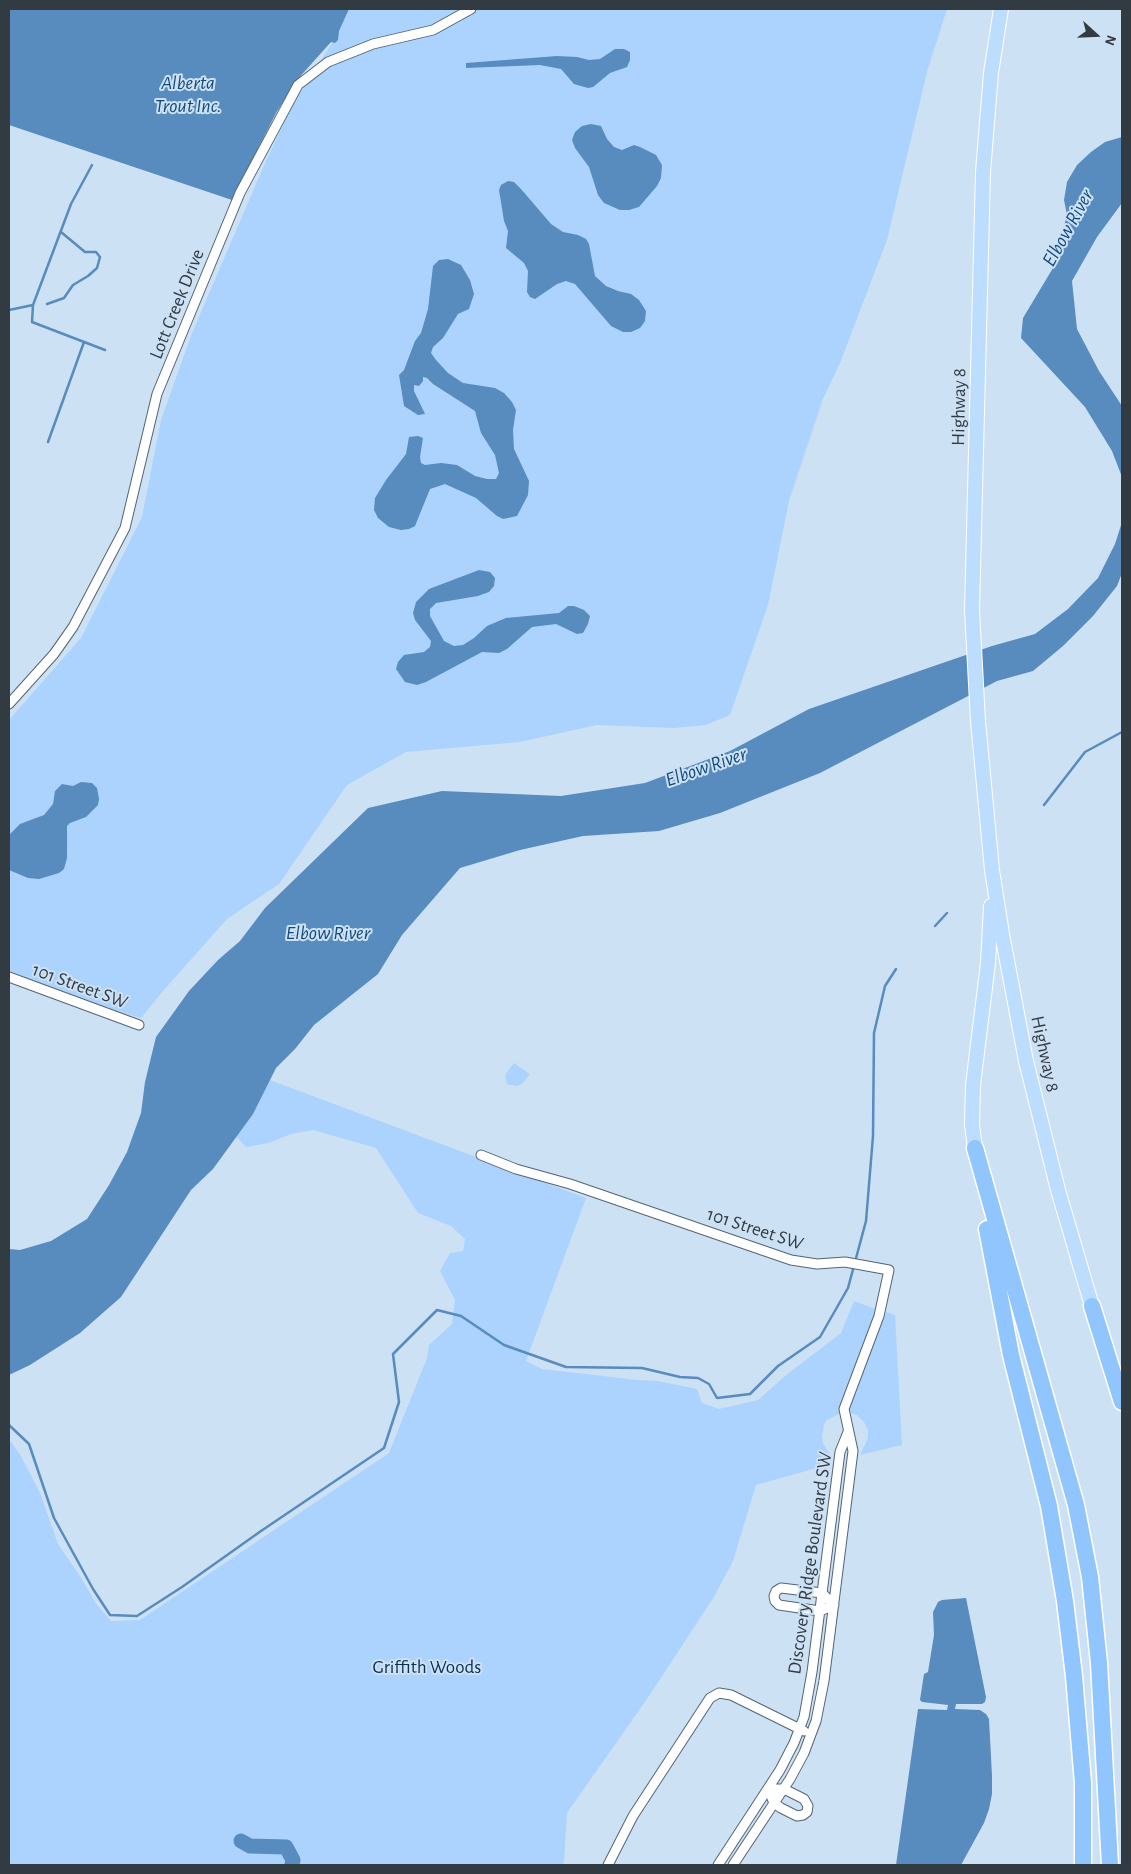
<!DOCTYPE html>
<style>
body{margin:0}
#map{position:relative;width:1131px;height:1874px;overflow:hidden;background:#cde1f5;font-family:"Alegreya Sans",sans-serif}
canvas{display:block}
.frame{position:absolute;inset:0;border:10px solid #323a42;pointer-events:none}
.north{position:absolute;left:1071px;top:10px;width:50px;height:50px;-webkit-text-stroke:4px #cde1f5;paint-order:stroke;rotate:110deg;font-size:14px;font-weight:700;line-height:20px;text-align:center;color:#323a42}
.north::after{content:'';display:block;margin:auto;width:18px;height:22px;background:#323a42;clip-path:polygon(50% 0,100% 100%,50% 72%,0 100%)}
</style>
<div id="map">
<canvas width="1131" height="1874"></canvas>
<div class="frame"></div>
<div class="north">N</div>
</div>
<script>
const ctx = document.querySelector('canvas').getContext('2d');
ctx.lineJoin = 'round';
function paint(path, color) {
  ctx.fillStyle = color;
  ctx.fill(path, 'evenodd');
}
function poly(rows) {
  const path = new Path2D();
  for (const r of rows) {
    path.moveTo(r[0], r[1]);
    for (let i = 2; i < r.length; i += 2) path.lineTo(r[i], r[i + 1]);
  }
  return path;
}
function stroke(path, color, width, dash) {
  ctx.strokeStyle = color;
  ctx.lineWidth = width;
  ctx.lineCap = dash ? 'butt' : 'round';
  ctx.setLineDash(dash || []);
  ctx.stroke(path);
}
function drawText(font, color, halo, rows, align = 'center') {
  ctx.font = font + ' "Alegreya Sans",sans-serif';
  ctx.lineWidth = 4;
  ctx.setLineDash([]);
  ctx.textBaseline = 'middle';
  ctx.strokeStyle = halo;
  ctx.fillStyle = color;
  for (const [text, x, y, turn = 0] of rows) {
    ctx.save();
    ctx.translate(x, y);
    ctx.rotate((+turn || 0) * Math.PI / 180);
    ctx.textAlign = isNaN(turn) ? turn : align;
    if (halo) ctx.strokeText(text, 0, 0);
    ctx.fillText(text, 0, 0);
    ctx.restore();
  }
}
const green = poly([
 [349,9,947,9,927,72,887,240,840,363,823,399,789,501,768,605,730,715,706,725,674,728,597,725,520,742,406,752,347,785,279,884,227,919,163,991,141,1018,115,1011,9,971,9,720,81,638,142,517,161,420,192,333,262,170,292,105,336,37],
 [514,1063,530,1074,522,1084,516,1086,507,1084,505,1075],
 [243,1070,586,1198,526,1361,542,1369,638,1380,658,1381,697,1389,702,1403,719,1409,758,1400,785,1376,841,1333,854,1301,878,1310,839,1414,827,1420,824,1425,822,1437,823,1443,829,1453,831,1464,756,1485,733,1561,714,1597,647,1699,567,1813,564,1862,562,1865,9,1865,9,1439,21,1456,40,1493,58,1544,80,1576,97,1605,111,1621,140,1620,389,1453,427,1358,429,1345,452,1324,455,1300,440,1271,450,1253,463,1251,465,1239,451,1226,418,1213,376,1148,313,1130,291,1134,269,1143,246,1147,228,1128],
 [886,1312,895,1315,902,1445,860,1455,868,1438,868,1430,864,1422,857,1415,850,1413,849,1409]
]);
const water = poly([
 [9,9,349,9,339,31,338,40,335,43,331,42,296,81,276,113,232,200,9,125],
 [615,49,624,49,630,52,630,60,627,67,610,73,593,87,588,88,574,84,561,69,540,65,466,68,466,63,557,56,577,57,589,60,600,59],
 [591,124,601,126,607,139,614,147,622,150,634,145,640,147,656,155,662,165,661,178,657,186,639,207,629,210,620,210,604,203,598,195,589,167,575,148,572,140,575,132,582,126],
 [1122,137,1122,203,1097,237,1072,281,1077,329,1099,371,1122,406,1122,477,1112,451,1085,407,1021,338,1023,318,1053,268,1067,215,1064,200,1067,182,1077,165,1091,152,1105,142],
 [508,181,514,182,521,189,551,224,563,232,578,235,586,239,589,244,595,276,606,286,618,291,631,294,639,300,646,311,645,321,640,328,631,332,623,332,611,326,575,284,566,281,557,284,535,299,530,297,527,292,528,271,524,263,506,248,508,231,504,221,499,190,501,185],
 [448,259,461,265,470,280,474,294,469,309,458,314,443,338,433,347,431,353,436,360,448,373,463,383,495,388,504,393,512,402,516,410,513,430,514,449,529,481,528,495,517,516,503,519,497,516,476,498,445,484,430,489,415,526,409,529,401,530,389,527,378,518,374,510,375,498,386,480,406,454,409,437,418,436,423,438,420,457,421,463,425,465,441,463,457,465,475,476,487,479,496,479,499,473,495,455,481,433,475,411,433,384,427,378,423,377,423,381,419,386,414,385,414,391,425,414,418,415,404,406,399,375,404,370,415,341,421,333,428,309,433,266,439,260],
 [1122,522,1122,573,1117,586,1093,616,1063,646,1033,671,997,681,820,773,720,813,659,831,583,836,520,850,460,868,402,935,378,974,314,1025,295,1049,276,1068,253,1114,213,1169,191,1190,121,1297,80,1333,30,1365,9,1375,9,1249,20,1250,51,1241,87,1219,109,1185,127,1152,141,1113,145,1082,156,1037,189,991,218,960,240,941,265,908,368,808,442,791,561,796,645,783,730,751,809,709,992,646,1035,634,1068,609,1098,578,1115,544],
 [479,570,490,572,495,578,494,586,489,592,478,596,436,603,430,609,430,616,444,641,454,646,463,645,474,638,487,626,506,618,559,613,568,606,574,606,584,610,590,616,588,624,583,633,577,634,556,624,532,627,507,649,499,653,482,652,426,682,417,685,405,682,396,669,398,662,404,655,424,652,430,647,431,641,415,620,413,613,416,602,429,589],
 [81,782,92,783,97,788,99,799,98,805,86,817,70,823,67,826,67,858,64,869,59,873,39,879,28,878,9,870,9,835,20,824,44,815,53,804,55,791,62,784,73,786],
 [966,1598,986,1697,985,1702,982,1704,956,1704,955,1709,980,1710,986,1714,989,1719,992,1776,992,1794,989,1809,984,1823,961,1865,896,1865,918,1709,947,1710,948,1705,922,1702,920,1700,924,1674,928,1672,934,1635,933,1612,938,1602,942,1600]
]);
const stream = poly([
 [47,304,64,298,73,285,88,276,97,268,100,257,96,252,85,252,61,232],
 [33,305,32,322,105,350],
 [9,310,33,305,71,204,92,165],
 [48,442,84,342],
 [1044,805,1085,752,1122,732],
 [935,926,947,913],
 [9,1425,29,1444,54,1518,93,1589,110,1615,137,1616,182,1587,261,1531,384,1448,399,1402,393,1354,437,1310,461,1316,504,1345,566,1367,642,1368,680,1377,698,1378,709,1384,717,1398,750,1394,778,1366,820,1337,848,1288,866,1221,873,1136,874,1033,885,986,896,969]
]);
const river = poly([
 [241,1841,250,1846,286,1847,293,1860,292,1865]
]);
const minor = poly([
 [9,704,54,654,73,627,125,528,157,394,240,193,298,85,328,62,373,44,433,30,471,9],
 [9,977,139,1025],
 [481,1155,516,1169,570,1184,791,1260,817,1264,845,1262,889,1270,879,1316,844,1409,853,1451,824,1681,816,1721,804,1753,790,1779,733,1865],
 [781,1588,822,1593,834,1605,820,1611,779,1605,775,1601,774,1596,776,1591,781,1588],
 [768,1789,784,1789,804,1799,808,1806,807,1812,803,1815,797,1816,781,1808,774,1803,768,1789],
 [608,1865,633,1816,710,1698,719,1693,731,1695,804,1731],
 [718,1865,780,1770,794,1743,804,1717,812,1672,840,1452,848,1432]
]);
const primary = poly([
 [1001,9,991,73,983,172,972,610,978,721,992,870,1002,934,1026,1061,1058,1190,1092,1306],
 [975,1148,972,1125,973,1085,988,963,991,906]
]);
const motorway = poly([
 [975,1148,1076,1505,1090,1577,1099,1663,1110,1865],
 [987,1229,1011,1355,1049,1506,1065,1601,1074,1676,1083,1783,1083,1865],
 [1092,1306,1122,1402]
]);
const streetNames = [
 ["Lott Creek Drive",177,304,-68],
 ["Highway 8",959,407,-89],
 ["101 Street SW",80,986,20],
 ["Highway 8",1045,1054,78],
 ["101 Street SW",755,1229,18],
 ["Discovery Ridge Boulevard SW",810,1563,-82]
];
const parkNames = [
 ["Griffith Woods",427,1667]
];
const waterNames = [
 ["Alberta",188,83],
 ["Trout Inc.",188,106],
 ["Elbow River",1068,228,-61],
 ["Elbow River",706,767,-19],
 ["Elbow River",328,933]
];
paint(green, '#acd3fd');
paint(water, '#588bbe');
stroke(stream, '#588bbe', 2.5);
stroke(river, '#588bbe', 15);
stroke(minor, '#536476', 11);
stroke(primary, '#fff', 16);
stroke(motorway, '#fff', 19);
stroke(minor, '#fff', 9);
stroke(primary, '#bcddfe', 14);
stroke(motorway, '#90c6fd', 16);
drawText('19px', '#323a42', '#cde1f5', streetNames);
drawText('19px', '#083052', '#cde1f5', parkNames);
drawText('italic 20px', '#124a7b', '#cde1f5', waterNames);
</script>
